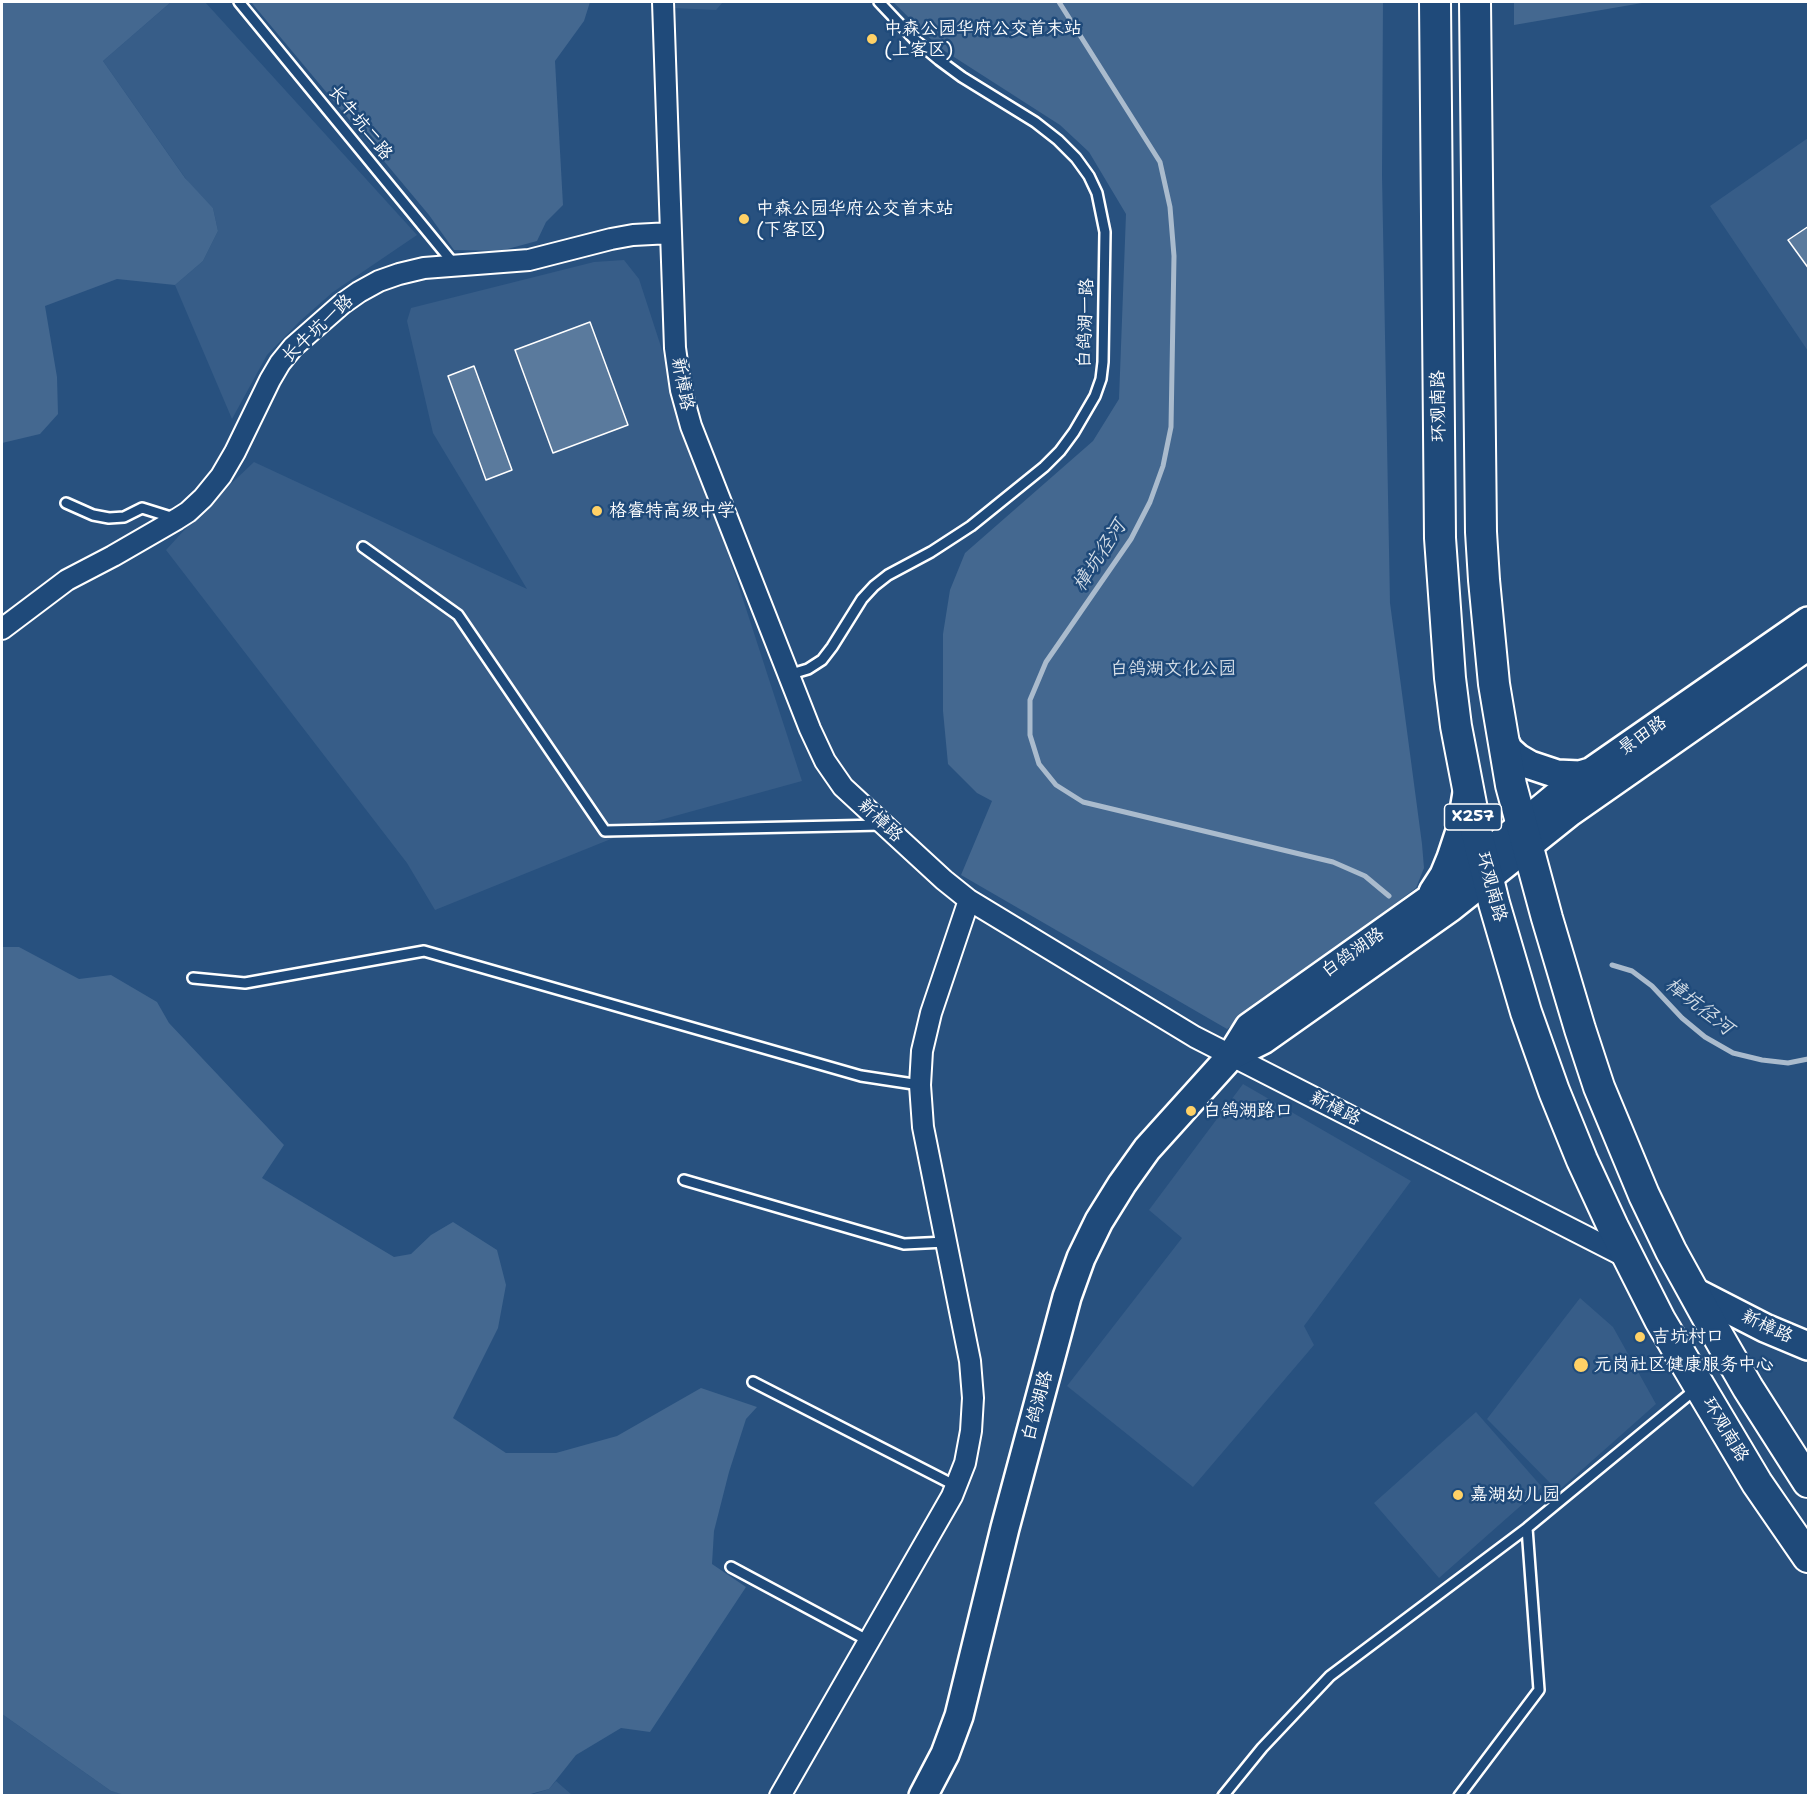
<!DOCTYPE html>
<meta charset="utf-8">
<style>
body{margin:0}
#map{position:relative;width:1810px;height:1797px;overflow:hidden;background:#28517f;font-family:"Shantell Sans",sans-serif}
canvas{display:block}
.frame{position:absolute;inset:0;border:3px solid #fff;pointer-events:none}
</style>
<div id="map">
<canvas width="1810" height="1797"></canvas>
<div class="frame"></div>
</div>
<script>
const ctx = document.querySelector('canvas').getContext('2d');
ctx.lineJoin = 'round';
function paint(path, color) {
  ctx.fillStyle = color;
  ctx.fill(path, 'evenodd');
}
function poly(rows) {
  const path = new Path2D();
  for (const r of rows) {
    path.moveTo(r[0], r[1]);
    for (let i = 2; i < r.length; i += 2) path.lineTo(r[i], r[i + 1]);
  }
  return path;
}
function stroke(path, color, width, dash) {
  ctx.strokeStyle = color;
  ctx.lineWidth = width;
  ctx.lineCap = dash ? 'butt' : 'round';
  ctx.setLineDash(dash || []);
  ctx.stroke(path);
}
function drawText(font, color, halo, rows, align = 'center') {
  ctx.font = font + ' "Shantell Sans","LXGW WenKai TC",sans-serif';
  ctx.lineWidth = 5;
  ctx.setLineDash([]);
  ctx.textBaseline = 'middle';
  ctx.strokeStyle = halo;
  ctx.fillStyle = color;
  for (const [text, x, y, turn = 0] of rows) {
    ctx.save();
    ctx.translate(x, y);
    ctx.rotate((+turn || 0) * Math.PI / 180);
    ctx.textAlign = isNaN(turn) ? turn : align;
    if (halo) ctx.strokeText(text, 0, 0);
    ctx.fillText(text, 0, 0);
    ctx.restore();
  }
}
const built = poly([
 [171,2,205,2,417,235,333,292,300,321,267,355,232,419,175,285,203,261,218,231,213,208,188,182,103,61],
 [672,2,723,2,716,10,672,8],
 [1808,138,1808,351,1710,206],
 [624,260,639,279,802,781,653,822,435,910,407,863,166,550,200,513,254,462,527,589,433,433,407,321,411,308,594,262],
 [1243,1084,1411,1181,1304,1326,1314,1345,1193,1487,1067,1386,1182,1238,1149,1210],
 [1580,1298,1613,1327,1656,1404,1558,1491,1487,1419],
 [1476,1412,1542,1487,1439,1578,1374,1503],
 [2,1714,111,1791,128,1795,2,1795],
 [556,1781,572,1795,527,1796,549,1789]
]);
const green = poly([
 [2,2,171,2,103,61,185,178,213,208,218,231,203,261,175,285,117,279,45,306,57,377,58,414,40,434,2,443],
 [251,2,590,2,584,21,555,61,563,205,546,222,537,241,500,251,454,250,429,215],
 [893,2,1383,2,1382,175,1390,603,1422,844,1424,868,1416,888,1227,1029,961,875,992,801,977,793,948,764,943,711,943,634,950,590,965,553,1093,441,1119,399,1126,214,1089,152,1060,125,940,48],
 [1514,2,1648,2,1514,25],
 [2,947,19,947,79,979,111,975,157,1002,169,1023,284,1145,262,1178,394,1257,411,1254,431,1235,453,1222,497,1250,506,1285,498,1328,453,1418,506,1453,556,1453,617,1436,701,1388,757,1407,746,1419,729,1472,714,1531,712,1564,746,1587,650,1732,621,1728,576,1755,549,1789,527,1795,128,1796,111,1791,2,1714]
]);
const stream = poly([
 [1059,2,1160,162,1170,207,1174,256,1171,427,1163,466,1150,502,1131,539,1046,662,1030,700,1030,735,1039,764,1056,785,1083,802,1333,862,1365,876,1389,896],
 [1612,965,1632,971,1652,986,1682,1018,1705,1037,1733,1053,1762,1060,1788,1063,1808,1059]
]);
const building = poly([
 [1809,226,1809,269,1788,240,1809,226],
 [590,322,628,425,553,453,515,350,590,322],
 [474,366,512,470,486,480,448,376,474,366]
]);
const lane = poly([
 [239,2,454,264],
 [66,503,93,515,109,518,124,517,142,508,174,518],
 [363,547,458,615,605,831,882,825],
 [788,675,808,669,822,660,832,647,862,599,874,586,888,575,931,552,971,526,1044,467,1060,451,1074,432,1095,396,1101,379,1103,362,1105,232,1097,193,1089,176,1076,158,1058,140,1035,122,962,77,939,60,914,39,879,2],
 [193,978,245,983,424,951,861,1076,920,1085],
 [684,1180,904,1244,946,1242],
 [753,1382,956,1486],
 [731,1567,869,1641],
 [1223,1796,1262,1748,1330,1676,1527,1528,1697,1388],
 [1459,1796,1539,1690,1527,1528]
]);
const street = poly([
 [663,2,675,348,681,390,691,426,810,729,825,761,843,787,944,880,969,900,1195,1037,1628,1258],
 [2,629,67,580,113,556,177,519,188,512,203,498,221,476,235,452,270,380,280,363,293,347,342,304,359,292,379,281,399,274,424,268,529,260,611,239,633,235,671,233],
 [780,1796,952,1496,965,1463,971,1431,973,1398,970,1361,923,1127,920,1085,922,1051,931,1013,969,900]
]);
const secondary = poly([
 [1503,739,1509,750,1518,758,1530,765,1557,774,1580,775,1590,772],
 [1433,892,1444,875,1451,858,1461,828,1467,793],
 [1231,1056,1263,1040,1450,908,1569,813,1808,646],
 [1693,1291,1765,1328,1808,1346],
 [923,1796,945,1754,959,1716,1005,1528,1067,1297,1081,1258,1099,1221,1122,1184,1147,1149,1231,1056,1249,1027,1452,883,1559,794,1808,621]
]);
const primary = poly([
 [1435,2,1440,538,1450,678,1456,726,1476,830,1494,903,1526,1012,1554,1091,1582,1160,1613,1227,1660,1320,1757,1483,1808,1557],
 [1475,2,1481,532,1484,580,1494,684,1511,785,1547,918,1580,1029,1599,1087,1644,1195,1671,1251,1714,1329,1748,1388,1808,1482]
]);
const markers = [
 [872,39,6,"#ffd166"],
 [744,219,6,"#ffd166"],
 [597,511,6,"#ffd166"],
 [1191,1111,6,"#ffd166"],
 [1640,1337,6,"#ffd166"],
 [1581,1365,8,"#ffd166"],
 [1458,1495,6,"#ffd166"]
];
const shields = [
 [1473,817,57]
];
const shieldNames = [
 ["X257",1473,817]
];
const poiNames = [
 ["中森公园华府公交首末站",884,29],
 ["(上客区)",884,50],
 ["中森公园华府公交首末站",756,209],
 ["(下客区)",756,230],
 ["格睿特高级中学",609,511],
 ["白鸽湖路口",1203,1111],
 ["吉坑村口",1652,1337],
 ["元岗社区健康服务中心",1594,1365],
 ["嘉湖幼儿园",1470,1495]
];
const streetNames = [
 ["长牛坑二路",360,123,51],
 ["白鸽湖一路",1086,323,-88],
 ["长牛坑一路",318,329,-43],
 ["新樟路",682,384,79],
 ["环观南路",1439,406,-91],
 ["景田路",1643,736,-35],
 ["新樟路",880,821,43],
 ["环观南路",1491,887,75],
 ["白鸽湖路",1353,953,-35],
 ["新樟路",1335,1109,27],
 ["新樟路",1767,1327,25],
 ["白鸽湖路",1038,1406,-75],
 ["环观南路",1725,1430,59]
];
const parkNames = [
 ["白鸽湖文化公园",1173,669]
];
const waterNames = [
 ["樟坑径河",1100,556,-57],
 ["樟坑径河",1699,1007,38]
];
paint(built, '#375d88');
paint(green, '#446890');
stroke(stream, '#aabbcd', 5);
paint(building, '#5a7a9d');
stroke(building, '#fff', 1.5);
stroke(lane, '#fff', 14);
stroke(street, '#fff', 24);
stroke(secondary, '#fff', 32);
stroke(primary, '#fff', 34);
stroke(lane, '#1f4a7a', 9);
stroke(street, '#1f4a7a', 20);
stroke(secondary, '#1f4a7a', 27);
stroke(primary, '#1f4a7a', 30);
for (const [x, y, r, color] of markers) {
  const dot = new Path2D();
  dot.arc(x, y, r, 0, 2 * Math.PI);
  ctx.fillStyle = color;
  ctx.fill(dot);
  stroke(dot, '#1f4a7a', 2);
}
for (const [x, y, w] of shields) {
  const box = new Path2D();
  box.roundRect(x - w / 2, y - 13, w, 26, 4.5);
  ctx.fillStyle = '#1f4a7a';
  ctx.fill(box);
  stroke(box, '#fff', 1.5);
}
drawText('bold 16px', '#fff', null, shieldNames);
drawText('18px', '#fff', '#1f4a7a', poiNames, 'left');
drawText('18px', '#fff', '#1f4a7a', streetNames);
drawText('18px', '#dae1e9', '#1f4a7a', parkNames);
drawText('italic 20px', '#d4dde6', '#1f4a7a', waterNames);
</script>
